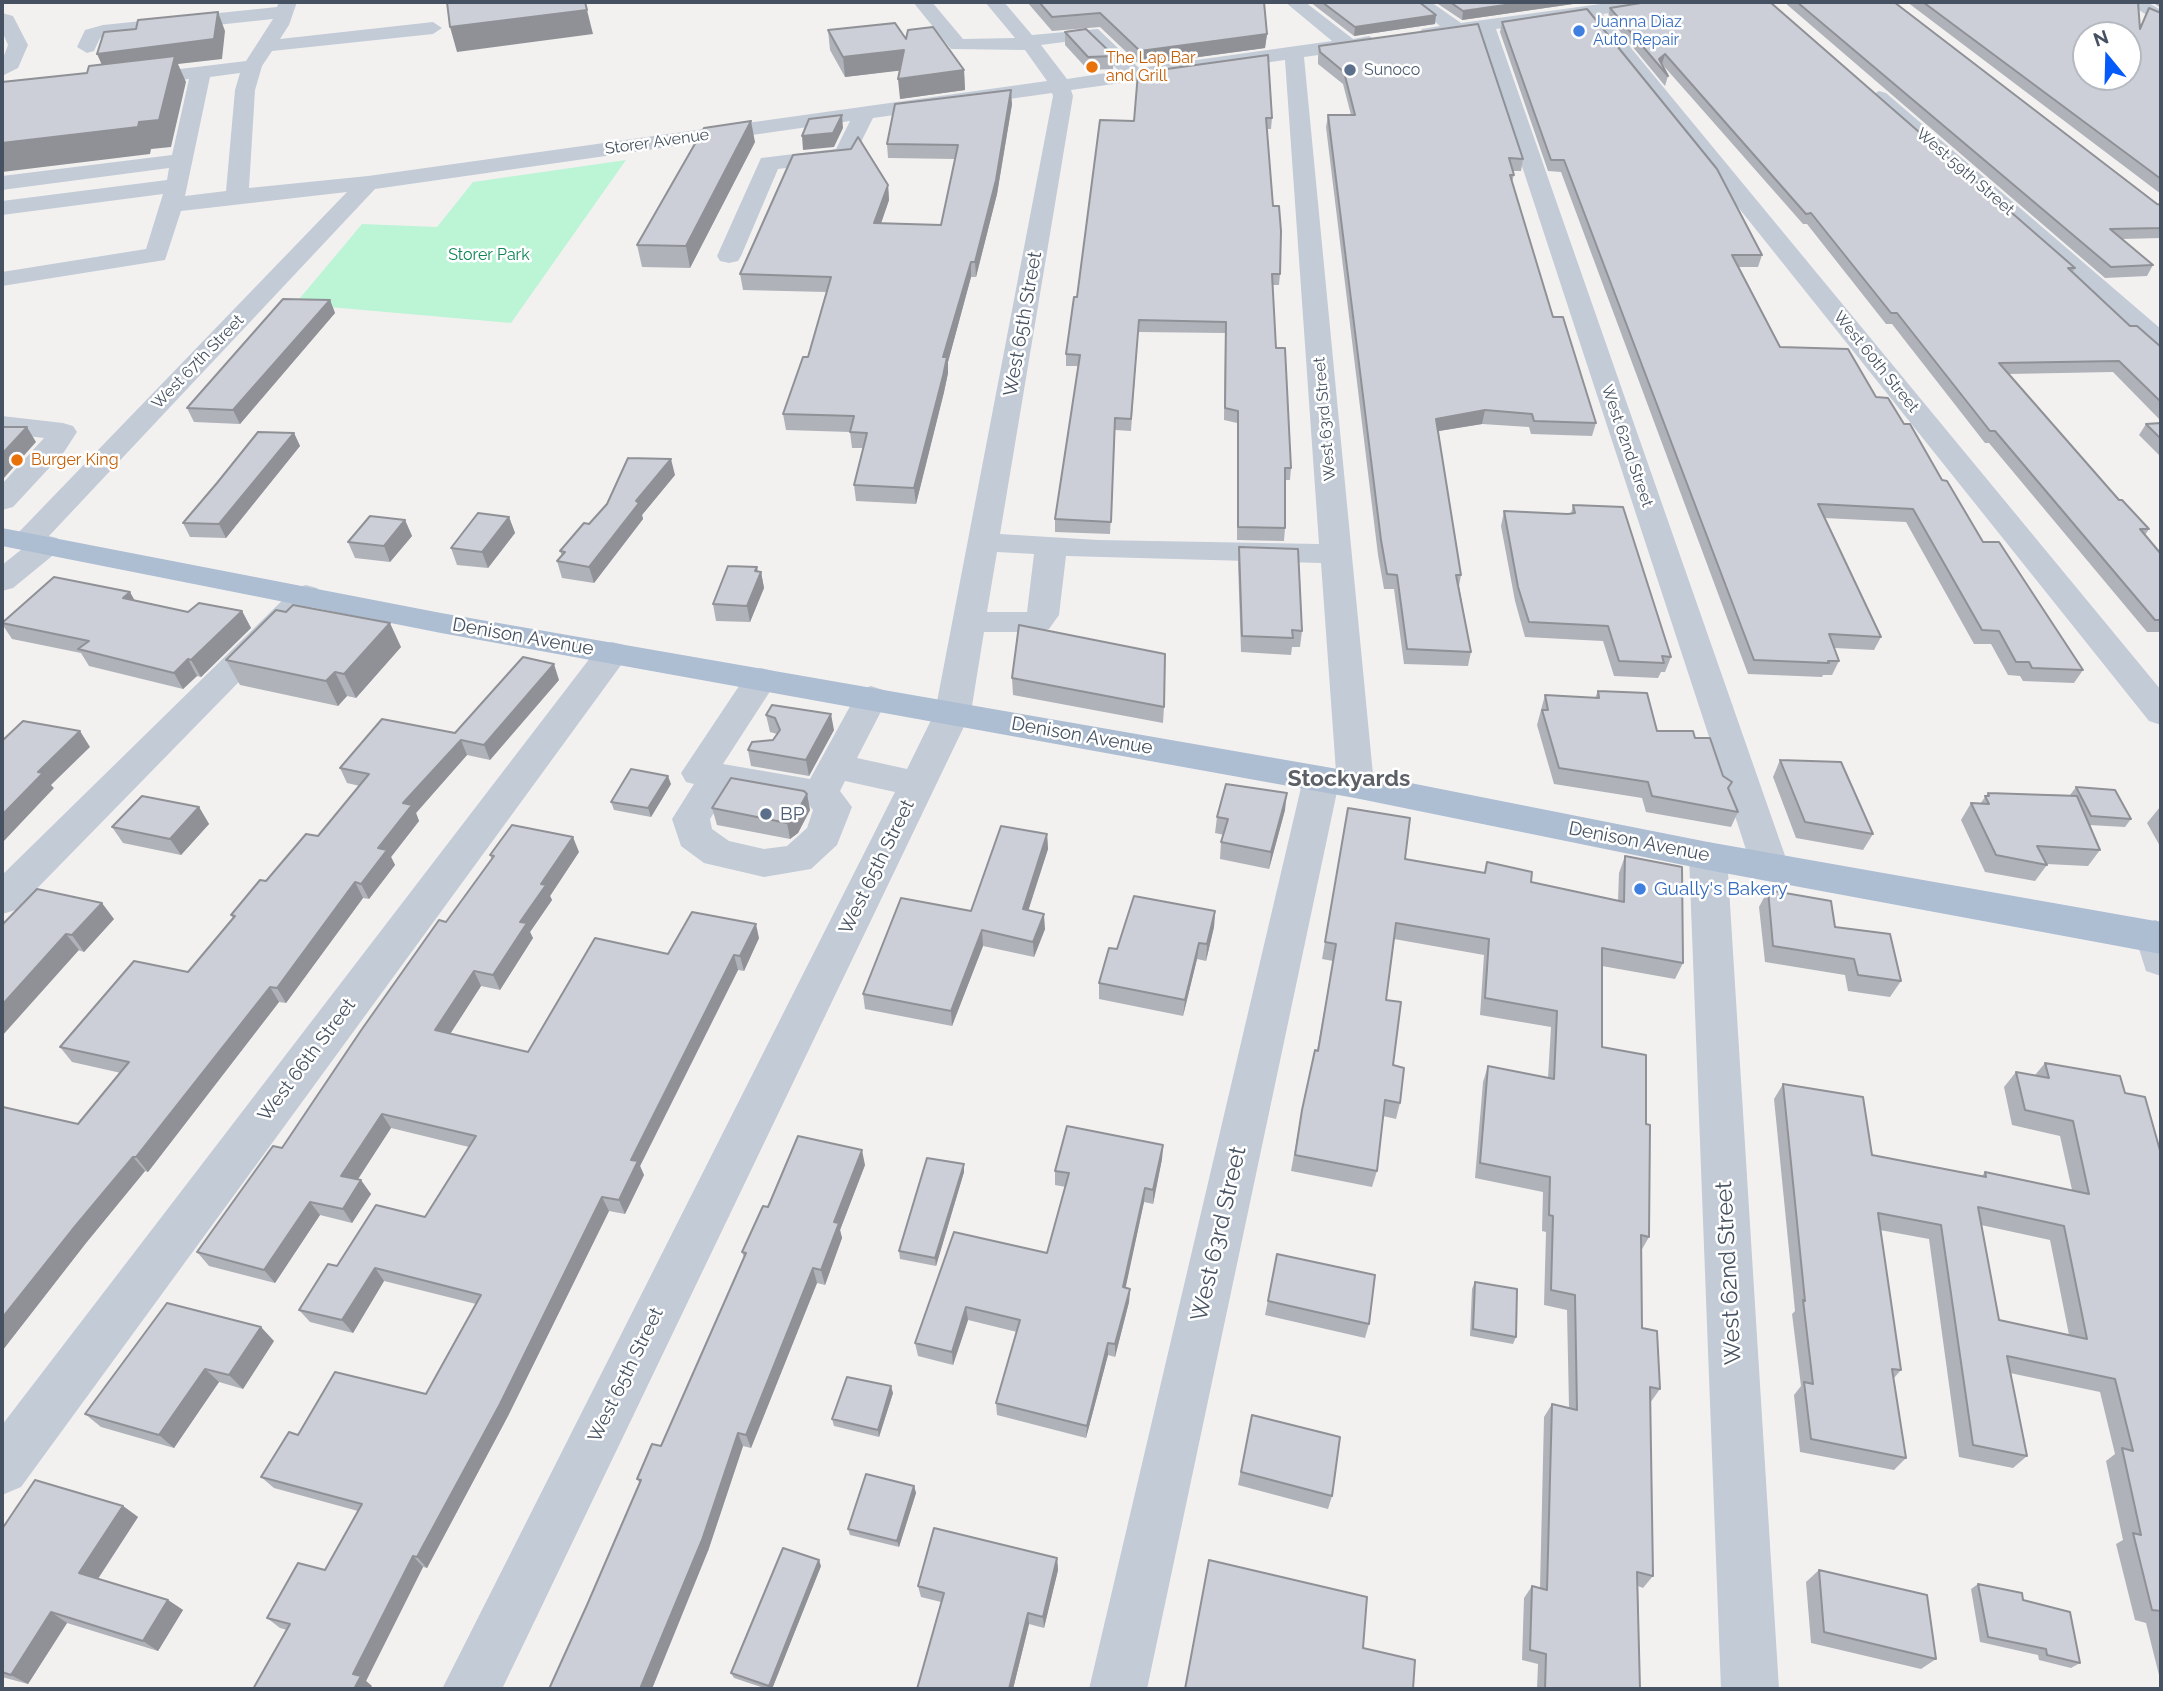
<!DOCTYPE html>
<style>
body{margin:0}
#map{position:relative;width:2163px;height:1691px;overflow:hidden;background:#f3f1f0;font-family:Raleway,sans-serif}
canvas{display:block}
.frame{position:absolute;inset:0;border:4px solid #465261;pointer-events:none}
.north{position:absolute;left:2072px;top:21px;width:70px;height:70px;box-sizing:border-box;background:#fff;border:2px solid #b5bac0;border-radius:50%;rotate:341deg;font-size:19px;font-weight:700;line-height:28px;text-align:center;color:#465261}
.north::after{content:'';display:block;margin:auto;width:24px;height:32px;background:#045bf9;clip-path:polygon(50% 0,100% 100%,50% 72%,0 100%)}
</style>
<div id="map">
<canvas width="2163" height="1691"></canvas>
<div class="frame"></div>
<div class="north">N</div>
</div>
<script>
const ctx = document.querySelector('canvas').getContext('2d');
ctx.lineJoin = 'round';
function paint(path, color) {
  ctx.fillStyle = color;
  ctx.fill(path, 'evenodd');
}
function poly(rows) {
  const path = new Path2D();
  for (const r of rows) {
    path.moveTo(r[0], r[1]);
    for (let i = 2; i < r.length; i += 2) path.lineTo(r[i], r[i + 1]);
  }
  return path;
}
function stroke(path, color, width, dash) {
  ctx.strokeStyle = color;
  ctx.lineWidth = width;
  ctx.lineCap = dash ? 'butt' : 'round';
  ctx.setLineDash(dash || []);
  ctx.stroke(path);
}
function drawText(font, color, halo, rows, align = 'center') {
  ctx.font = font + ' Raleway,sans-serif';
  ctx.lineWidth = 5;
  ctx.setLineDash([]);
  ctx.textBaseline = 'middle';
  ctx.strokeStyle = halo;
  ctx.fillStyle = color;
  for (const [text, x, y, turn = 0] of rows) {
    ctx.save();
    ctx.translate(x, y);
    ctx.rotate((+turn || 0) * Math.PI / 180);
    ctx.textAlign = isNaN(turn) ? turn : align;
    if (halo) ctx.strokeText(text, 0, 0);
    ctx.fillText(text, 0, 0);
    ctx.restore();
  }
}
const green = poly([
 [626,160,511,323,295,304,362,224,437,227,473,182]
]);
const minor = poly([
 [279,2,297,2,289,25,280,39,433,22,442,28,433,34,272,51,262,66,255,90,249,188,368,176,1047,81,1025,50,951,49,913,2,932,2,963,39,1015,38,985,2,1004,2,1032,35,1098,29,1139,68,1332,41,1285,2,1305,2,1353,39,1369,36,1379,42,1369,48,1304,57,1374,785,1368,794,1355,798,1342,794,1338,787,1147,1689,1089,1689,1303,779,1308,770,1321,766,1336,772,1321,563,1066,556,1059,615,1049,629,1037,632,984,632,971,712,502,1689,442,1689,895,792,845,781,840,791,852,807,837,845,811,869,764,877,704,863,681,846,672,819,694,784,686,782,681,773,749,671,761,668,773,671,778,679,723,764,810,779,859,690,871,686,883,690,888,698,857,758,907,769,935,712,1053,96,1052,93,873,118,852,160,778,169,741,256,738,261,729,263,720,261,717,256,761,158,836,149,850,121,375,189,49,536,57,538,62,545,57,552,13,588,2,591,2,565,22,549,12,541,17,534,347,192,181,211,165,260,2,286,2,272,146,249,163,194,2,215,2,201,167,180,169,168,2,190,2,176,172,155,189,79,129,86,119,80,122,76,246,61,273,19,104,37,100,38,94,51,87,53,77,47,85,30,103,25,277,7,279,2],
 [1087,39,1119,71,1067,79,1041,45,1087,39],
 [1285,60,1319,544,1098,540,1000,534,1073,96,1071,90,1285,60],
 [240,73,235,90,226,191,185,196,210,77,240,73],
 [997,552,1034,554,1027,612,987,612,997,552],
 [728,791,809,805,813,810,807,828,787,846,764,849,729,841,712,829,710,819,728,791],
 [1411,2,1431,2,1461,23,1615,2,1662,2,1653,7,1603,14,2161,690,2161,725,2149,721,1586,17,1496,29,1789,867,1783,877,1769,881,1755,877,1478,32,1422,37,1419,33,1422,29,1440,26,1411,2],
 [2126,2,2147,2,2161,10,2161,24,2126,2],
 [2,13,13,16,28,45,18,68,2,76,2,61,8,45,2,31,2,13],
 [1879,91,1886,93,2161,329,2161,350,2152,348,1872,101,1869,97,1879,91],
 [2,416,63,423,73,426,77,432,64,452,13,507,2,510,2,484,44,438,2,433,2,416],
 [306,585,317,588,322,595,317,602,16,910,2,914,2,875,295,588,306,585],
 [612,642,624,645,629,653,624,661,21,1487,2,1495,2,1425,600,645,612,642],
 [1708,842,1722,846,1727,856,1779,1689,1721,1689,1689,856,1694,846,1708,842],
 [2155,920,2161,922,2161,976,2146,971,2135,936,2141,925,2155,920]
]);
const major = poly([
 [2,528,441,613,1355,772,1708,842,2161,922,2161,954,1708,870,1355,798,441,633,2,546,2,528]
]);
const wall = poly([
 [1027,2,1264,2,1267,34,1265,48,1140,65,1100,27,1052,31],
 [1310,2,1419,2,1435,24,1354,36],
 [1435,2,1587,2,1462,20],
 [1784,2,1894,2,2157,204,2161,205,2161,238,2122,239,2153,265,2147,276,2105,278],
 [1907,2,2138,2,2140,29,2161,13,2161,194],
 [2152,2,2161,2,2161,8],
 [1610,8,2075,268,2073,272,2130,326,2161,347,2161,421,2113,372,2009,374,2119,500,2149,529,2145,535,2161,554,2161,632,2147,632,1989,443,1985,443,1892,324,1886,324,1807,224,1803,224,1662,64,1662,65,1668,76,1665,86,1608,17],
 [1502,22,1762,255,1758,267,1739,267,1780,347,1876,397,1904,424,1983,542,2083,670,2074,683,2023,681,2020,676,2008,675,1991,644,1974,644,1906,522,1824,518,1881,637,1874,650,1834,648,1839,661,1832,675,1823,675,1822,677,1748,674,1561,172,1548,171,1500,32],
 [828,30,906,39,964,70,965,90,900,99,900,70,845,77,830,50],
 [1065,32,1114,56,1113,69,1088,70,1065,45],
 [1319,46,1523,159,1521,171,1512,171,1514,175,1512,182,1553,317,1596,423,1592,436,1531,434,1529,427,1482,424,1438,431,1461,575,1459,586,1471,652,1468,666,1404,664,1394,589,1384,589,1378,555,1326,127,1328,115,1351,115,1343,84,1318,64,1318,58],
 [1012,104,997,194,976,277,971,277,948,362,948,373,944,392,916,504,856,501,854,485,863,448,852,448,850,432,786,430,783,414,808,357,826,292,743,290,740,274,888,185,889,200,881,223,941,225,955,159,888,158,887,144],
 [1272,118,1271,129,1267,129,1273,206,1280,274,1279,285,1272,285,1276,348,1291,468,1290,480,1285,480,1285,528,1284,541,1237,540,1237,423,1224,420,1225,333,1138,332,1131,431,1115,430,1110,534,1055,532,1055,519,1078,366,1066,366,1066,354,1077,297,1134,121],
 [755,142,690,268,642,267,637,245],
 [330,300,335,313,240,424,194,422,187,408],
 [2161,423,2161,457,2139,435,2146,424],
 [294,433,300,446,226,538,190,537,183,523],
 [675,475,642,515,643,519,594,583,562,578,557,561,562,556,560,551,589,524],
 [1573,505,1671,657,1665,672,1661,672,1658,678,1614,676,1603,641,1525,637,1515,601,1501,526,1504,511,1568,514,1571,513],
 [509,517,515,533,488,568,457,565,451,548],
 [405,520,412,536,390,562,355,558,348,542],
 [1239,547,1302,631,1300,647,1292,647,1291,655,1241,652,1238,563],
 [757,567,757,571,761,572,764,588,750,622,716,621,713,604],
 [135,601,188,612,242,611,251,628,201,677,197,676,183,689,89,666,81,653,12,639,2,624,2,622],
 [401,647,356,698,347,696,338,706,240,685,226,660],
 [1012,678,1164,707,1163,723,1013,695],
 [559,680,490,760,467,755,416,813,419,821,391,857,395,865,369,899,363,898,286,1003,279,1002,148,1172,145,1171,86,1243,2,1351,2,1108,78,1124,121,1073,72,1062,60,1047,188,972,233,918,231,915,266,881,318,836,360,786,347,783,340,768,455,733],
 [1598,691,1657,731,1695,738,1723,776,1738,812,1731,827,1646,812,1642,798,1554,784,1537,725,1545,695,1595,698],
 [766,715,834,730,809,776,751,766,748,750,773,740,777,734,770,732],
 [1780,760,1873,834,1863,850,1796,838,1773,777],
 [671,784,651,817,614,810,611,802],
 [2076,787,2131,819,2125,827,2089,825,2100,850,2088,866,2046,864,2047,865,2035,881,1985,872,1961,820,1971,803,1980,804,1988,793,2070,795],
 [807,794,810,810,798,833,790,839,717,825,712,808],
 [199,807,209,824,181,855,123,843,112,827],
 [2160,807,2161,807,2161,848,2147,823],
 [1348,808,1405,859,1484,873,1487,862,1531,882,1618,901,1619,873,1625,856,1683,963,1675,979,1602,966,1602,1047,1646,1124,1649,1237,1641,1251,1642,1328,1660,1389,1650,1403,1653,1576,1643,1588,1638,1586,1640,1689,1537,1689,1538,1664,1522,1660,1524,1598,1532,1586,1540,1588,1544,1417,1552,1404,1569,1408,1567,1310,1544,1305,1546,1232,1542,1231,1543,1192,1475,1178,1483,1082,1488,1066,1548,1078,1551,1027,1480,1015,1484,955,1394,939,1386,1000,1393,1065,1400,1103,1396,1119,1383,1116,1377,1171,1372,1187,1291,1171,1302,1110,1317,1051,1333,961,1322,959],
 [1285,810,1269,869,1220,859,1221,842,1224,835,1215,833,1217,817],
 [1047,834,1048,849,1028,910,1045,929,1034,957,983,946,952,1026,865,1009,863,994,971,911],
 [579,852,550,896,552,900,530,932,533,938,500,990,481,986,450,1034,528,1052,668,954,759,938,744,971,738,970,640,1166,644,1175,625,1214,609,1211,508,1416,427,1568,423,1567,366,1681,372,1686,287,1630,280,1628,267,1618,325,1570,358,1511,274,1488,261,1477,298,1435,426,1394,476,1304,384,1281,353,1333,310,1322,299,1310,425,1217,469,1147,391,1128,357,1180,371,1194,352,1223,320,1215,275,1283,209,1266,197,1252,282,1148,492,860,490,855],
 [1768,890,1835,927,1901,981,1890,997,1848,991,1845,975,1765,962,1759,907],
 [1215,911,1214,927,1206,961,1197,959,1183,1016,1099,999,1099,983,1117,949],
 [114,919,84,952,2,925],
 [2045,1063,2125,1093,2161,1154,2161,1683,2146,1623,2135,1620,2116,1544,2123,1540,2106,1461,2115,1454,2100,1392,2010,1373,2027,1456,2013,1468,1959,1457,1929,1239,1880,1230,1901,1370,1894,1378,1906,1458,1894,1470,1800,1452,1794,1395,1801,1386,1792,1314,1795,1311,1774,1099,1783,1084,1872,1155,1982,1176,1985,1172,2072,1190,2060,1136,2012,1125,2004,1087,2016,1072,2035,1075],
 [1981,1225,2050,1240,2069,1335,1999,1320],
 [1163,1145,1162,1159,1153,1204,1144,1202,1125,1288,1130,1289,1129,1302,1115,1357,1108,1355,1086,1438,997,1415,996,1403,1017,1332,968,1320,953,1365,918,1356,915,1343,954,1232,1047,1253,1066,1187,1055,1185,1055,1171],
 [964,1164,964,1172,936,1266,900,1259,899,1251],
 [865,1165,840,1230,842,1238,825,1285,817,1283,751,1448,743,1446,708,1551,587,1605,640,1483,637,1479,661,1446,744,1257,742,1252,768,1207],
 [1277,1254,1369,1324,1365,1338,1265,1315],
 [1475,1282,1516,1337,1513,1344,1470,1336,1472,1289],
 [274,1341,243,1389,219,1382,174,1448,101,1427,85,1414],
 [893,1393,879,1437,834,1426,832,1419],
 [1252,1415,1332,1496,1328,1509,1238,1485],
 [914,1486,916,1493,899,1547,850,1535,848,1529],
 [123,1506,138,1517,98,1579,168,1600,183,1610,158,1651,67,1623,28,1684,2,1677,2,1529],
 [1057,1558,1058,1570,1044,1628,1029,1624,1013,1689,917,1689,941,1602,921,1597,918,1586],
 [821,1566,772,1689,767,1689,734,1678,731,1673],
 [1819,1570,1936,1659,1921,1669,1811,1643,1806,1582],
 [1978,1584,2023,1600,2080,1663,2071,1668,2039,1660,2038,1655,1980,1642,1971,1589]
]);
const shadedWall = poly([
 [1526,2,1587,2,1462,20,1463,11],
 [587,10,593,34,457,52,450,27],
 [218,12,225,31,222,59,178,64,186,82,171,147,151,149,150,154,2,172,2,143,139,122,106,74,97,54],
 [1436,15,1435,24,1354,36,1355,27],
 [1267,34,1265,48,1140,65,1140,51],
 [904,50,905,70,845,77,843,57],
 [1665,54,1662,64,1659,66,1659,59],
 [964,70,965,90,900,99,898,79],
 [1011,90,1012,104,997,194,976,277,975,262],
 [842,115,843,128,834,147,803,150,802,136],
 [751,121,755,142,690,268,686,246],
 [888,185,889,200,876,238,874,223],
 [971,262,971,277,948,362,948,373,944,392,916,504,914,488,943,357],
 [330,300,335,313,240,424,233,410],
 [1485,410,1482,424,1433,432,1436,419],
 [27,427,36,442,4,478,2,474,2,454],
 [294,433,300,446,226,538,219,524],
 [671,459,675,475,642,515,643,519,594,583,589,567,636,501],
 [509,517,515,533,488,568,482,552],
 [405,520,412,536,390,562,384,546],
 [757,567,759,577,761,572,764,588,750,622,747,606],
 [130,592,139,608,123,598],
 [242,611,251,628,201,677,191,660],
 [390,623,401,647,356,698,344,674],
 [188,659,197,676,183,689,174,673],
 [554,664,559,680,490,760,484,745],
 [335,672,347,696,338,706,326,681],
 [831,714,834,730,809,776,806,760],
 [80,731,90,747,51,785,54,788,2,843,2,815,38,772],
 [461,740,467,755,416,813,419,821,391,857,395,865,369,899,361,884,403,803],
 [668,776,671,784,651,817,648,808],
 [1287,793,1285,810,1269,869,1271,852],
 [807,794,810,810,798,833,790,839,787,823],
 [199,807,209,824,181,855,170,839],
 [1047,834,1048,849,1024,924,1023,909],
 [573,837,579,852,550,896,552,900,530,932,533,938,500,990,493,975,541,884],
 [355,882,363,898,286,1003,277,988],
 [102,903,114,919,84,952,72,935],
 [1215,911,1214,927,1206,961,1207,944],
 [1044,914,1045,929,1034,957,1033,942],
 [756,924,759,938,744,971,740,956],
 [982,930,983,946,952,1026,951,1011],
 [66,934,79,950,2,1036,2,1005],
 [1199,943,1197,959,1183,1016,1185,1000],
 [734,955,738,970,640,1166,644,1175,625,1214,619,1200,631,1160],
 [474,971,481,986,443,1045,435,1030],
 [270,987,279,1002,148,1172,136,1157],
 [382,1114,391,1128,351,1190,341,1176],
 [1163,1145,1162,1159,1153,1204,1153,1190],
 [862,1150,865,1165,840,1230,842,1238,825,1285,821,1270,834,1222],
 [133,1157,145,1171,86,1243,2,1351,2,1318,72,1230],
 [964,1164,964,1172,936,1266,935,1258],
 [361,1180,371,1194,352,1223,343,1209],
 [1145,1188,1144,1202,1123,1300,1123,1287],
 [602,1197,609,1211,508,1416,427,1568,417,1557],
 [310,1202,320,1215,275,1283,264,1270],
 [375,1268,384,1281,353,1333,342,1320],
 [813,1268,817,1283,751,1448,746,1435],
 [1130,1289,1129,1302,1115,1357,1115,1344],
 [966,1307,968,1320,953,1365,952,1352],
 [261,1327,274,1341,243,1389,229,1375],
 [1108,1343,1108,1355,1086,1438,1087,1426],
 [205,1369,219,1382,174,1448,159,1435],
 [891,1386,893,1393,879,1437,878,1430],
 [738,1433,743,1446,708,1551,652,1689,640,1689],
 [914,1486,916,1493,899,1547,897,1541],
 [123,1506,138,1517,95,1583,79,1573],
 [413,1556,423,1567,366,1681,372,1686,370,1689,354,1689,353,1674],
 [1057,1558,1058,1570,1044,1628,1043,1617],
 [819,1560,821,1566,772,1689,770,1689,769,1686],
 [168,1600,183,1610,158,1651,143,1641],
 [51,1612,67,1623,28,1684,11,1675],
 [1028,1613,1029,1624,1013,1689,1009,1689]
]);
const building = poly([
 [447,2,585,2,587,10,450,27,447,2],
 [1039,2,1264,2,1267,34,1140,51,1100,13,1052,17,1039,2],
 [1322,2,1419,2,1436,15,1355,27,1322,2],
 [1450,2,1526,2,1463,11,1450,2],
 [1647,2,1770,2,2075,268,2068,268,2130,326,2137,326,2161,347,2161,402,2119,361,1999,363,2119,500,2122,500,2149,529,2140,529,2161,554,2161,620,2155,620,1995,431,1990,431,1897,313,1891,313,1811,213,1806,214,1665,54,1659,59,1668,76,1610,8,1647,2],
 [1797,2,1894,2,2157,204,2161,205,2161,228,2110,229,2153,265,2111,267,1797,2],
 [1923,2,2138,2,2140,29,2149,8,2161,13,2161,179,1923,2],
 [2086,35,2128,35,2128,77,2086,77,2086,35],
 [1587,9,1717,169,1762,255,1732,255,1780,347,1848,349,1876,397,1888,398,1904,424,1910,424,1942,480,1947,481,1983,542,1999,542,2083,670,2032,668,2029,662,2016,662,1999,631,1982,630,1913,509,1818,504,1881,637,1829,634,1839,661,1828,661,1829,663,1754,660,1564,160,1551,160,1502,22,1587,9],
 [218,12,214,39,97,54,104,32,136,29,138,20,218,12],
 [895,23,906,39,908,30,933,27,964,70,898,79,904,50,843,57,828,30,895,23],
 [1478,24,1523,159,1509,158,1514,175,1510,175,1553,317,1563,317,1596,423,1534,421,1532,414,1485,410,1436,419,1461,575,1456,575,1471,652,1407,649,1397,575,1387,574,1381,540,1328,115,1355,115,1344,72,1320,52,1319,46,1478,24],
 [1086,29,1114,56,1088,57,1065,32,1086,29],
 [1268,55,1272,118,1266,118,1273,206,1279,206,1281,231,1280,274,1272,274,1276,348,1285,348,1291,468,1285,468,1285,528,1238,527,1238,411,1225,408,1226,322,1139,320,1131,419,1115,418,1111,522,1055,519,1080,355,1066,354,1074,297,1077,297,1100,120,1134,121,1138,73,1268,55],
 [175,56,159,120,139,122,138,127,2,143,2,82,87,73,89,66,175,56],
 [1011,90,996,180,975,262,971,262,943,357,947,357,943,376,914,488,854,485,867,433,850,432,854,416,783,414,803,357,808,357,831,277,740,274,793,155,851,149,858,137,888,185,874,223,941,225,958,145,887,144,895,104,1011,90],
 [842,115,833,133,802,136,809,119,842,115],
 [751,121,686,246,637,245,704,128,751,121],
 [283,299,330,300,233,410,187,408,283,299],
 [2161,423,2161,439,2146,424,2161,423],
 [2,427,27,427,2,454,2,427],
 [258,432,294,433,219,524,183,523,217,483,258,432],
 [628,458,671,459,636,501,639,503,589,567,557,561,565,552,560,551,584,523,589,524,607,504,628,458],
 [1573,505,1623,507,1671,657,1662,656,1664,663,1619,661,1608,626,1529,622,1518,587,1504,511,1568,514,1575,513,1573,505],
 [478,513,509,517,482,552,451,548,478,513],
 [370,516,405,520,384,546,348,542,370,516],
 [1239,547,1298,549,1302,631,1292,630,1293,638,1242,636,1239,547],
 [728,566,757,567,755,571,761,572,747,606,713,604,728,566],
 [54,577,130,592,123,598,188,612,199,603,242,611,191,660,188,659,174,673,78,649,89,641,2,623,54,577],
 [293,605,390,623,344,674,335,672,326,681,226,660,276,610,286,612,293,605],
 [1019,625,1165,654,1164,707,1012,678,1019,625],
 [523,657,554,664,484,745,461,740,403,803,412,805,378,848,387,850,361,884,355,882,277,988,270,987,136,1157,133,1157,72,1230,2,1318,2,1108,3,1107,78,1124,129,1062,60,1047,134,961,188,972,235,916,231,915,260,880,266,881,306,834,318,836,369,774,340,768,382,719,455,733,523,657],
 [1598,691,1647,693,1657,731,1693,731,1695,738,1710,738,1723,776,1732,782,1728,788,1738,812,1652,796,1648,782,1559,768,1542,710,1548,710,1545,695,1599,698,1598,691],
 [772,705,831,714,806,760,748,750,752,742,773,740,780,730,775,718,766,715,772,705],
 [23,721,80,731,38,772,43,773,2,815,2,741,23,721],
 [1780,760,1841,762,1873,834,1805,822,1780,760],
 [631,769,668,776,648,808,611,802,631,769],
 [731,778,804,791,807,794,795,816,787,823,712,808,731,778],
 [1226,784,1287,793,1271,852,1221,842,1228,819,1217,817,1226,784],
 [2076,787,2115,790,2131,819,2091,816,2076,787],
 [1988,793,2077,796,2100,850,2037,846,2047,865,1996,855,1971,803,1989,804,1985,796,1989,796,1988,793],
 [142,796,199,807,170,839,112,827,142,796],
 [1348,808,1410,818,1405,859,1485,873,1487,862,1532,872,1531,882,1624,902,1625,856,1682,867,1683,963,1602,948,1602,1047,1646,1055,1646,1124,1650,1125,1649,1237,1641,1235,1642,1328,1657,1331,1660,1389,1650,1387,1653,1576,1637,1572,1640,1689,1545,1689,1546,1654,1530,1650,1532,1586,1547,1590,1552,1404,1577,1410,1575,1295,1551,1290,1553,1216,1549,1215,1550,1177,1480,1163,1488,1066,1554,1079,1557,1011,1485,998,1489,939,1396,923,1386,1000,1401,1002,1393,1065,1404,1068,1400,1103,1385,1100,1377,1171,1295,1155,1302,1110,1315,1050,1318,1051,1336,944,1325,942,1348,808],
 [512,825,573,837,541,884,546,885,520,922,527,923,493,975,474,971,435,1030,528,1052,595,938,668,954,692,912,756,924,740,956,734,955,631,1160,638,1161,619,1200,602,1197,500,1404,417,1557,413,1556,353,1674,361,1676,354,1689,253,1689,290,1624,267,1618,298,1563,325,1570,362,1504,261,1477,289,1432,298,1435,335,1372,426,1394,481,1295,375,1268,342,1320,299,1310,328,1264,337,1266,376,1205,425,1217,476,1136,382,1114,341,1176,361,1180,343,1209,310,1202,264,1270,197,1252,273,1146,282,1148,362,1029,439,920,446,922,494,856,490,855,512,825],
 [1001,826,1047,834,1023,909,1044,914,1033,942,982,930,951,1011,863,994,901,898,971,911,1001,826],
 [37,889,102,903,72,935,66,934,2,1005,2,925,37,889],
 [1768,890,1831,901,1835,927,1890,934,1901,981,1858,975,1854,959,1773,946,1768,890],
 [1134,896,1215,911,1207,944,1199,943,1185,1000,1099,983,1109,948,1117,949,1134,896],
 [2045,1063,2120,1076,2125,1093,2145,1097,2161,1154,2161,1611,2152,1610,2133,1533,2141,1535,2122,1448,2133,1451,2115,1379,2007,1356,2027,1456,1973,1445,1941,1225,1878,1213,1901,1370,1892,1369,1906,1458,1811,1439,1804,1382,1813,1384,1803,1300,1805,1301,1783,1084,1863,1097,1872,1155,1986,1177,1985,1172,2089,1194,2073,1121,2025,1110,2016,1072,2049,1078,2045,1063],
 [1978,1207,2064,1226,2087,1339,1999,1320,1978,1207],
 [1067,1126,1163,1145,1153,1190,1145,1188,1123,1287,1130,1289,1115,1344,1108,1343,1087,1426,996,1403,1020,1320,966,1307,952,1352,915,1343,954,1232,1047,1253,1069,1173,1055,1171,1067,1126],
 [798,1136,862,1150,834,1222,839,1223,821,1270,813,1268,746,1435,738,1433,702,1540,640,1689,549,1689,587,1605,641,1480,637,1479,652,1444,661,1446,746,1253,742,1252,763,1206,768,1207,798,1136],
 [927,1158,964,1164,935,1258,899,1251,927,1158],
 [1277,1254,1375,1275,1369,1324,1268,1301,1277,1254],
 [1475,1282,1517,1289,1516,1337,1473,1329,1475,1282],
 [167,1303,261,1327,229,1375,205,1369,159,1435,85,1414,167,1303],
 [847,1377,891,1386,878,1430,832,1419,847,1377],
 [1252,1415,1340,1437,1332,1496,1241,1472,1252,1415],
 [866,1474,914,1486,897,1541,848,1529,866,1474],
 [35,1480,123,1506,79,1573,168,1600,143,1641,51,1612,11,1675,2,1672,2,1529,35,1480],
 [934,1528,1057,1558,1043,1617,1028,1613,1009,1689,917,1689,944,1593,918,1586,934,1528],
 [783,1548,819,1560,769,1686,731,1673,783,1548],
 [1209,1560,1367,1597,1363,1648,1415,1660,1413,1689,1185,1689,1209,1560],
 [1819,1570,1927,1595,1936,1659,1824,1632,1819,1570],
 [1978,1584,2022,1593,2023,1600,2070,1612,2080,1663,2047,1655,2046,1649,1988,1637,1978,1584]
]);
const markers = [
 [1579,31,7,"#3f7fe0"],
 [1092,67,7,"#e8710a"],
 [1350,70,7,"#5c6f8a"],
 [17,460,7,"#e8710a"],
 [766,814,7,"#5c6f8a"],
 [1640,889,7,"#3f7fe0"]
];
const farShopnames = [
 ["Juanna Diaz",1593,22],
 ["Auto Repair",1593,40]
];
const farFoodnames = [
 ["The Lap Bar",1106,58],
 ["and Grill",1106,76],
 ["Burger King",31,460]
];
const farServicenames = [
 ["Sunoco",1364,70]
];
const farStreetnames = [
 ["Storer Avenue",657,142,-8],
 ["West 59th Street",1965,172,41],
 ["West 67th Street",198,362,-46],
 ["West 60th Street",1876,362,51],
 ["West 63rd Street",1325,419,-95],
 ["West 62nd Street",1627,446,71]
];
const farParknames = [
 ["Storer Park",489,255]
];
const streetNames = [
 ["West 65th Street",1023,324,-80],
 ["Denison Avenue",523,637,10],
 ["Denison Avenue",1082,736,10],
 ["Denison Avenue",1639,842,11],
 ["West 65th Street",877,867,-64],
 ["West 66th Street",307,1060,-53],
 ["West 65th Street",626,1375,-64]
];
const serviceNames = [
 ["BP",780,814]
];
const shopNames = [
 ["Gually's Bakery",1654,889]
];
const quarterNames = [
 ["Stockyards",1349,779]
];
const nearStreetnames = [
 ["West 63rd Street",1219,1234,-77],
 ["West 62nd Street",1729,1273,-93]
];
paint(green, '#bbf5d6');
paint(minor, '#c3cbd7');
paint(major, '#adbdd2');
paint(wall, '#afb2b9');
paint(shadedWall, '#8f9196');
paint(building, '#cccfd7');
stroke(building, '#8f9196', 2);
for (const [x, y, r, color] of markers) {
  const dot = new Path2D();
  dot.arc(x, y, r, 0, 2 * Math.PI);
  ctx.fillStyle = color;
  ctx.fill(dot);
  stroke(dot, '#fff', 2.5);
}
drawText('16px', '#366cbe', '#fff', farShopnames, 'left');
drawText('16px', '#c56008', '#fff', farFoodnames, 'left');
drawText('16px', '#4e5e75', '#fff', farServicenames, 'left');
drawText('16px', '#465261', '#fff', farStreetnames);
drawText('16px', '#0d8654', '#fff', farParknames);
drawText('19px', '#465261', '#fff', streetNames);
drawText('19px', '#4e5e75', '#fff', serviceNames, 'left');
drawText('19px', '#366cbe', '#fff', shopNames, 'left');
drawText('bold 23px', '#5c6067', '#fff', quarterNames);
drawText('23px', '#465261', '#fff', nearStreetnames);
</script>
